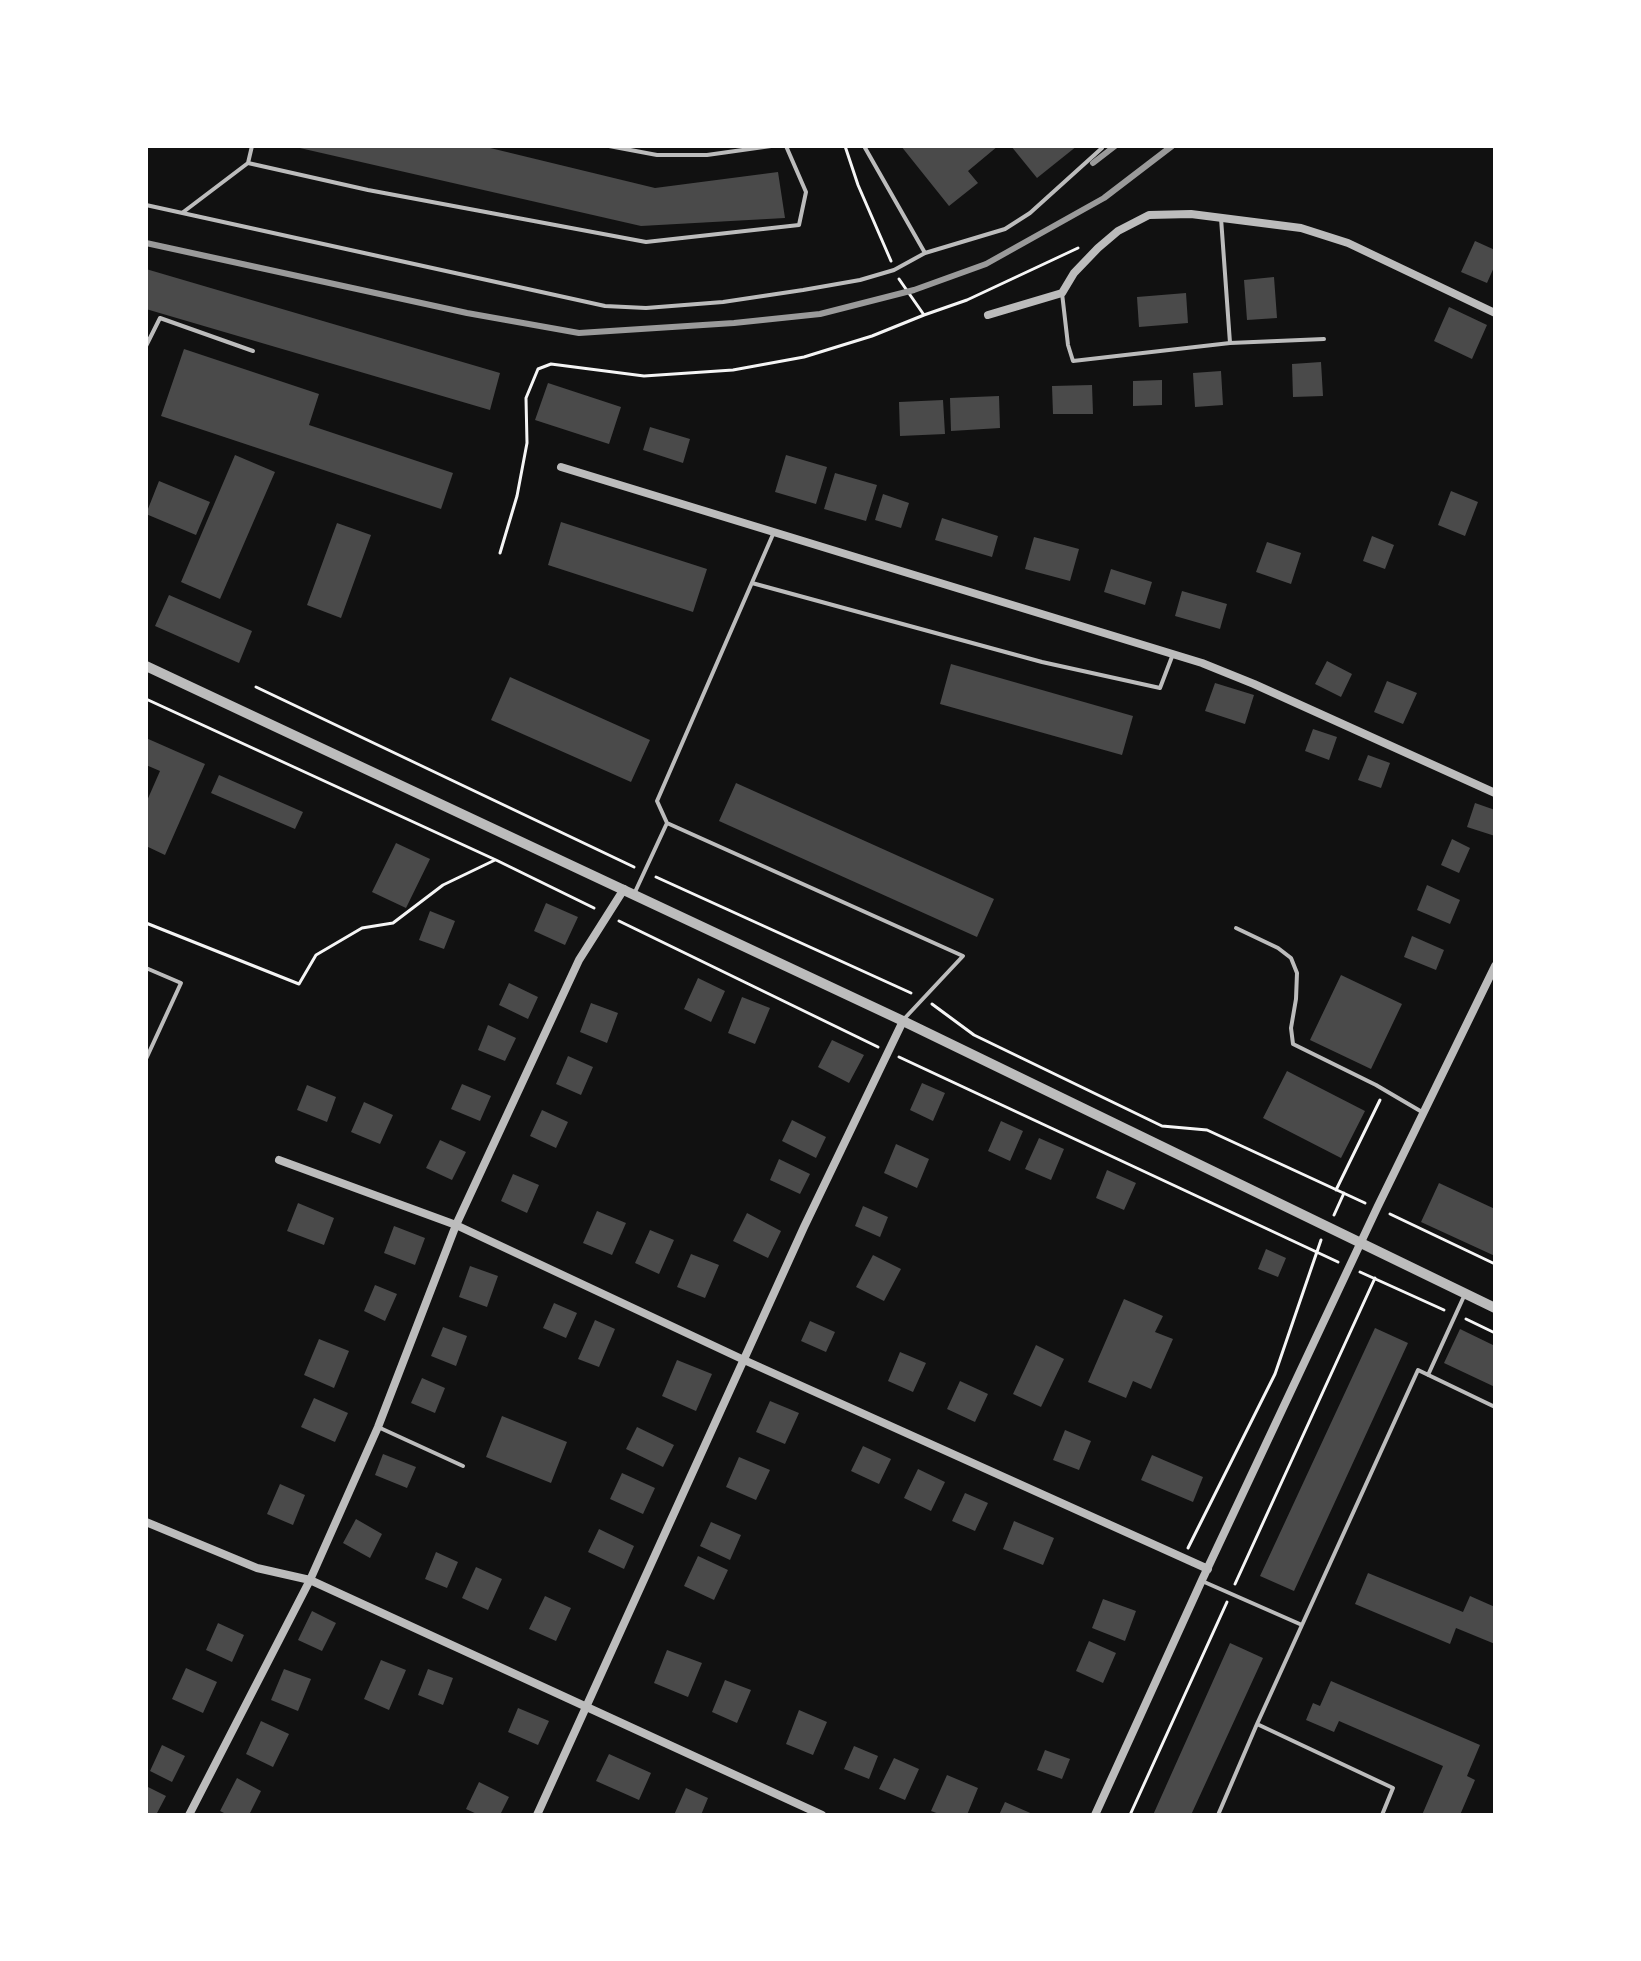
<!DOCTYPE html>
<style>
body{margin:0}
#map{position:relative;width:1641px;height:1961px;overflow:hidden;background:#111;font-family:"Roboto Condensed",sans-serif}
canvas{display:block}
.frame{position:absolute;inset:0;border:148px solid #fff;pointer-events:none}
</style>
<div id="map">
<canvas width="1641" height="1961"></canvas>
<div class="frame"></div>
</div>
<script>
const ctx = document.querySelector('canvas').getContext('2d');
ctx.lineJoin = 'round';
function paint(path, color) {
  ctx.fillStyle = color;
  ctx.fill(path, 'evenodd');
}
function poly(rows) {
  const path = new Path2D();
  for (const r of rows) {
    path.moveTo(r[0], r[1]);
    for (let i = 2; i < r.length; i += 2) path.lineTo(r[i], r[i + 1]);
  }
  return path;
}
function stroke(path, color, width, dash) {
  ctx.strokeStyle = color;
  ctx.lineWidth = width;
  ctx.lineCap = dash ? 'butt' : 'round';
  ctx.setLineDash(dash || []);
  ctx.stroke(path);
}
const building = poly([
 [291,146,482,146,655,188,778,172,785,218,641,226],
 [901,146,998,146,968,171,978,183,949,206],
 [1011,146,1077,146,1037,178],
 [1475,241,1495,250,1495,265,1487,283,1461,272],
 [146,269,500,373,490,410,146,309],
 [1274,277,1277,318,1247,320,1244,280],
 [1186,293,1188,323,1139,327,1137,297],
 [1449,307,1487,325,1472,359,1434,341],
 [184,349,319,394,309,425,453,473,441,509,161,416],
 [1321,362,1323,396,1293,397,1292,364],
 [1221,371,1223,405,1195,407,1193,373],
 [1162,380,1162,405,1133,406,1133,381],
 [548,383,621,407,609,444,535,420],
 [1092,385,1093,414,1053,414,1052,386],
 [999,396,1000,428,951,431,950,398],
 [943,400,945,434,900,436,899,402],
 [650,427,690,439,683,463,643,450],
 [235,455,275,472,220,599,181,582],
 [786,455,827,467,816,504,775,492],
 [835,473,877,485,866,521,824,509],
 [159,481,210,502,196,535,146,514],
 [1451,491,1478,502,1465,536,1438,525],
 [883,494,909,503,901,528,875,520],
 [942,518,998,536,992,557,935,540],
 [561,522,707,569,693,612,548,565],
 [337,523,371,535,341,618,307,605],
 [1372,536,1394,545,1385,569,1363,561],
 [1034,537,1079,549,1070,581,1025,569],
 [1267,542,1301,553,1291,584,1256,572],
 [1111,569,1152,582,1145,605,1104,592],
 [1182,591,1227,604,1220,629,1175,616],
 [169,595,252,631,239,663,155,626],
 [1327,661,1352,674,1341,697,1315,684],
 [951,664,1133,716,1122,755,940,704],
 [510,677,650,740,631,782,491,720],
 [1387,681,1417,693,1403,724,1374,712],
 [1215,683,1254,695,1245,724,1205,711],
 [1313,729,1337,737,1329,760,1305,751],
 [146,738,205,764,165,855,146,846,146,803,160,771,146,765],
 [1368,755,1390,763,1381,788,1358,780],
 [219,775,303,812,295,829,211,793],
 [736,783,994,899,977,937,719,821],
 [1475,803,1495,810,1495,836,1467,827],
 [1452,839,1470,848,1459,873,1441,865],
 [396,843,430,859,406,908,372,892],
 [1427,885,1460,900,1450,924,1417,910],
 [546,903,578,917,565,945,534,931],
 [430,911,455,921,444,949,419,940],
 [1412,936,1444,950,1436,970,1404,957],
 [1341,975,1402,1004,1371,1069,1310,1040],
 [698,978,725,991,711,1022,684,1009],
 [509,983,538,997,528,1019,499,1005],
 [742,997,770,1008,755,1044,728,1033],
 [591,1003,618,1013,607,1043,580,1032],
 [488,1025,516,1038,505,1061,478,1050],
 [832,1040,864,1055,849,1083,818,1067],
 [568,1056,593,1067,581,1095,556,1084],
 [1287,1071,1365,1111,1341,1158,1263,1118],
 [922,1083,945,1093,933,1121,910,1110],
 [462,1084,491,1096,480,1121,451,1109],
 [307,1085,336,1097,327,1122,297,1110],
 [364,1102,393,1115,380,1144,351,1132],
 [542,1110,568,1122,556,1148,530,1136],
 [792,1120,826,1137,816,1158,782,1141],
 [1001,1121,1023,1131,1010,1161,988,1151],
 [1039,1138,1064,1149,1051,1180,1025,1169],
 [440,1140,466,1152,452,1180,426,1168],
 [896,1144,929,1159,917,1188,884,1173],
 [779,1159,810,1174,800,1194,770,1180],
 [1107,1170,1136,1183,1124,1210,1096,1198],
 [513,1174,539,1185,527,1213,501,1201],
 [1439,1183,1495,1209,1495,1256,1421,1222],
 [298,1203,334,1218,324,1245,287,1231],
 [863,1206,888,1217,880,1237,855,1226],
 [597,1211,626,1223,612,1255,583,1243],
 [747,1213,781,1231,768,1258,733,1241],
 [394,1226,425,1238,415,1265,384,1253],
 [650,1230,674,1240,659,1274,635,1263],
 [1266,1249,1286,1258,1278,1277,1258,1269],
 [691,1254,719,1265,705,1298,677,1287],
 [873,1255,901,1269,884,1301,856,1287],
 [470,1266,498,1276,487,1307,459,1297],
 [375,1285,397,1294,385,1321,364,1311],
 [1124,1299,1163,1316,1155,1332,1173,1339,1151,1389,1133,1381,1126,1398,1088,1382],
 [554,1303,577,1313,566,1338,543,1328],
 [595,1320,615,1329,599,1367,578,1359],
 [810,1321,835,1332,826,1352,801,1341],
 [443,1327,467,1336,456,1366,431,1356],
 [1375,1328,1408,1343,1294,1591,1260,1576],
 [1460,1329,1495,1346,1495,1387,1444,1363],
 [319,1339,349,1351,334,1388,304,1375],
 [1036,1345,1064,1359,1041,1407,1013,1394],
 [900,1352,926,1363,913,1392,888,1381],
 [677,1360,712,1374,696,1411,662,1396],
 [422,1378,445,1388,435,1413,411,1403],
 [960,1381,988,1394,975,1422,947,1409],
 [314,1398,348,1413,335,1442,301,1427],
 [770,1401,799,1413,785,1444,756,1432],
 [502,1416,567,1442,551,1483,486,1457],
 [637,1427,674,1445,663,1467,626,1449],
 [1065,1430,1091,1441,1079,1470,1053,1460],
 [863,1446,891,1459,879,1484,851,1471],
 [383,1454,416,1467,407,1488,375,1475],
 [1152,1455,1203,1477,1193,1502,1141,1480],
 [739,1457,770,1470,756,1500,726,1487],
 [918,1469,945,1482,931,1511,904,1498],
 [622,1473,655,1488,643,1514,610,1499],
 [280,1484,305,1495,293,1525,267,1514],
 [965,1493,988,1503,975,1531,952,1521],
 [356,1519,382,1534,370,1558,343,1543],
 [1014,1521,1054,1538,1043,1565,1003,1549],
 [711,1522,741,1535,730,1560,700,1546],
 [599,1529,634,1546,624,1569,588,1552],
 [436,1552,458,1562,447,1588,425,1579],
 [698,1556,728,1570,714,1600,684,1586],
 [476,1567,502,1579,488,1610,462,1598],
 [1368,1573,1463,1612,1470,1596,1495,1607,1495,1644,1456,1628,1450,1644,1355,1604],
 [545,1596,571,1608,556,1641,529,1629],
 [1103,1599,1136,1611,1125,1641,1092,1628],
 [312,1611,336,1623,322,1651,298,1640],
 [218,1623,244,1635,232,1662,206,1650],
 [1089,1641,1116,1653,1103,1683,1076,1671],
 [1230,1643,1263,1658,1191,1815,1153,1815],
 [667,1650,702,1663,688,1697,654,1683],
 [381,1660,406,1670,389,1710,364,1699],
 [186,1668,217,1682,203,1713,172,1699],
 [284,1669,311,1679,298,1711,271,1700],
 [428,1669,453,1678,443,1705,418,1695],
 [725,1680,751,1690,737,1723,712,1712],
 [1331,1681,1480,1745,1467,1776,1475,1780,1460,1815,1422,1815,1443,1766,1339,1721,1334,1732,1306,1720,1313,1703,1320,1706],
 [518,1708,549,1721,538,1745,508,1732],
 [799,1710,827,1722,813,1755,786,1744],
 [261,1721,289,1734,273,1767,246,1754],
 [162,1745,185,1756,172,1782,150,1771],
 [854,1746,878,1756,869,1779,844,1769],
 [1045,1750,1070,1759,1062,1779,1037,1770],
 [609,1754,651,1773,639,1800,596,1781],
 [894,1758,919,1769,905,1800,879,1789],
 [947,1775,978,1788,967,1815,942,1815,931,1811],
 [237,1778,261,1791,249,1815,228,1815,220,1811],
 [479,1782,509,1797,500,1815,479,1815,466,1809],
 [146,1786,166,1796,156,1815,146,1815],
 [686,1788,708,1798,701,1815,674,1815],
 [1005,1802,1035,1815,999,1815]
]);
const path = poly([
 [845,146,858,185,891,261],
 [899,279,924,315,967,300,1078,248],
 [500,553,517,496,527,443,526,398,538,369,551,364,644,376,733,370,804,357,872,336,924,315],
 [256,687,634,867],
 [146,699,496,860,594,908],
 [656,877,911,993],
 [619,921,878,1047],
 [146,923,299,984,316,955,362,928,393,923,443,885,495,860],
 [932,1004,974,1035,1162,1126,1207,1130,1365,1203],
 [899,1057,1338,1262],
 [1336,1190,1380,1100],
 [1390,1214,1495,1264],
 [1334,1215,1344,1193],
 [1360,1272,1444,1310],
 [1466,1319,1495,1333],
 [1188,1548,1275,1374,1321,1240],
 [1235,1584,1375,1278],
 [1130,1815,1227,1602]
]);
const service = poly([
 [609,146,657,155,707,155,771,146],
 [864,146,925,253,1005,229,1030,213,1102,148],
 [248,163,368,190,646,242,799,225,806,192,786,146],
 [146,205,605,306,646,308,723,302,803,290,860,280,894,270,925,253],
 [182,213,248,163,252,146],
 [1221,218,1230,343],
 [1062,293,1068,345,1073,361,1230,343,1324,339],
 [146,346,160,318,253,351],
 [752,583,1042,662,1160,688,1173,654],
 [667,823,657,801,774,532],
 [635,892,667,823,963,956,904,1019],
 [1236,928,1278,948,1291,958,1297,973,1296,999,1291,1028,1293,1044,1376,1085,1422,1112],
 [146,968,181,983,146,1059],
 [1428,1375,1465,1294],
 [378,1427,463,1466],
 [1202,1581,1302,1625,1257,1724,1393,1788,1382,1815],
 [1302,1625,1418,1370,1495,1407],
 [1218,1815,1257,1724]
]);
const minor = poly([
 [988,315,1062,293,1074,273,1098,248,1118,231,1149,215,1191,214,1301,228,1348,243,1495,313],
 [561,467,1202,663,1254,684,1495,793],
 [279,1160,456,1225,744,1360,1208,1569],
 [146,1522,257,1568,310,1580,822,1815],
 [189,1815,310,1580,378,1427,456,1225,579,960,624,889],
 [537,1815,804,1227,903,1021],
 [1095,1815,1202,1580,1377,1208,1495,966]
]);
const tertiary = poly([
 [146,666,903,1021,1495,1308]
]);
const rail = poly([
 [1093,163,1115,146],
 [146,243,467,313,579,333,734,323,820,314,914,290,986,264,1104,198,1172,146]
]);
paint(building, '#4a4a4a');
stroke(path, '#f5f5f5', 3);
stroke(service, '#bcbcbc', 4);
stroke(minor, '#bcbcbc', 8);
stroke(tertiary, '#bcbcbc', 10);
stroke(rail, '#9a9a9a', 6);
</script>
